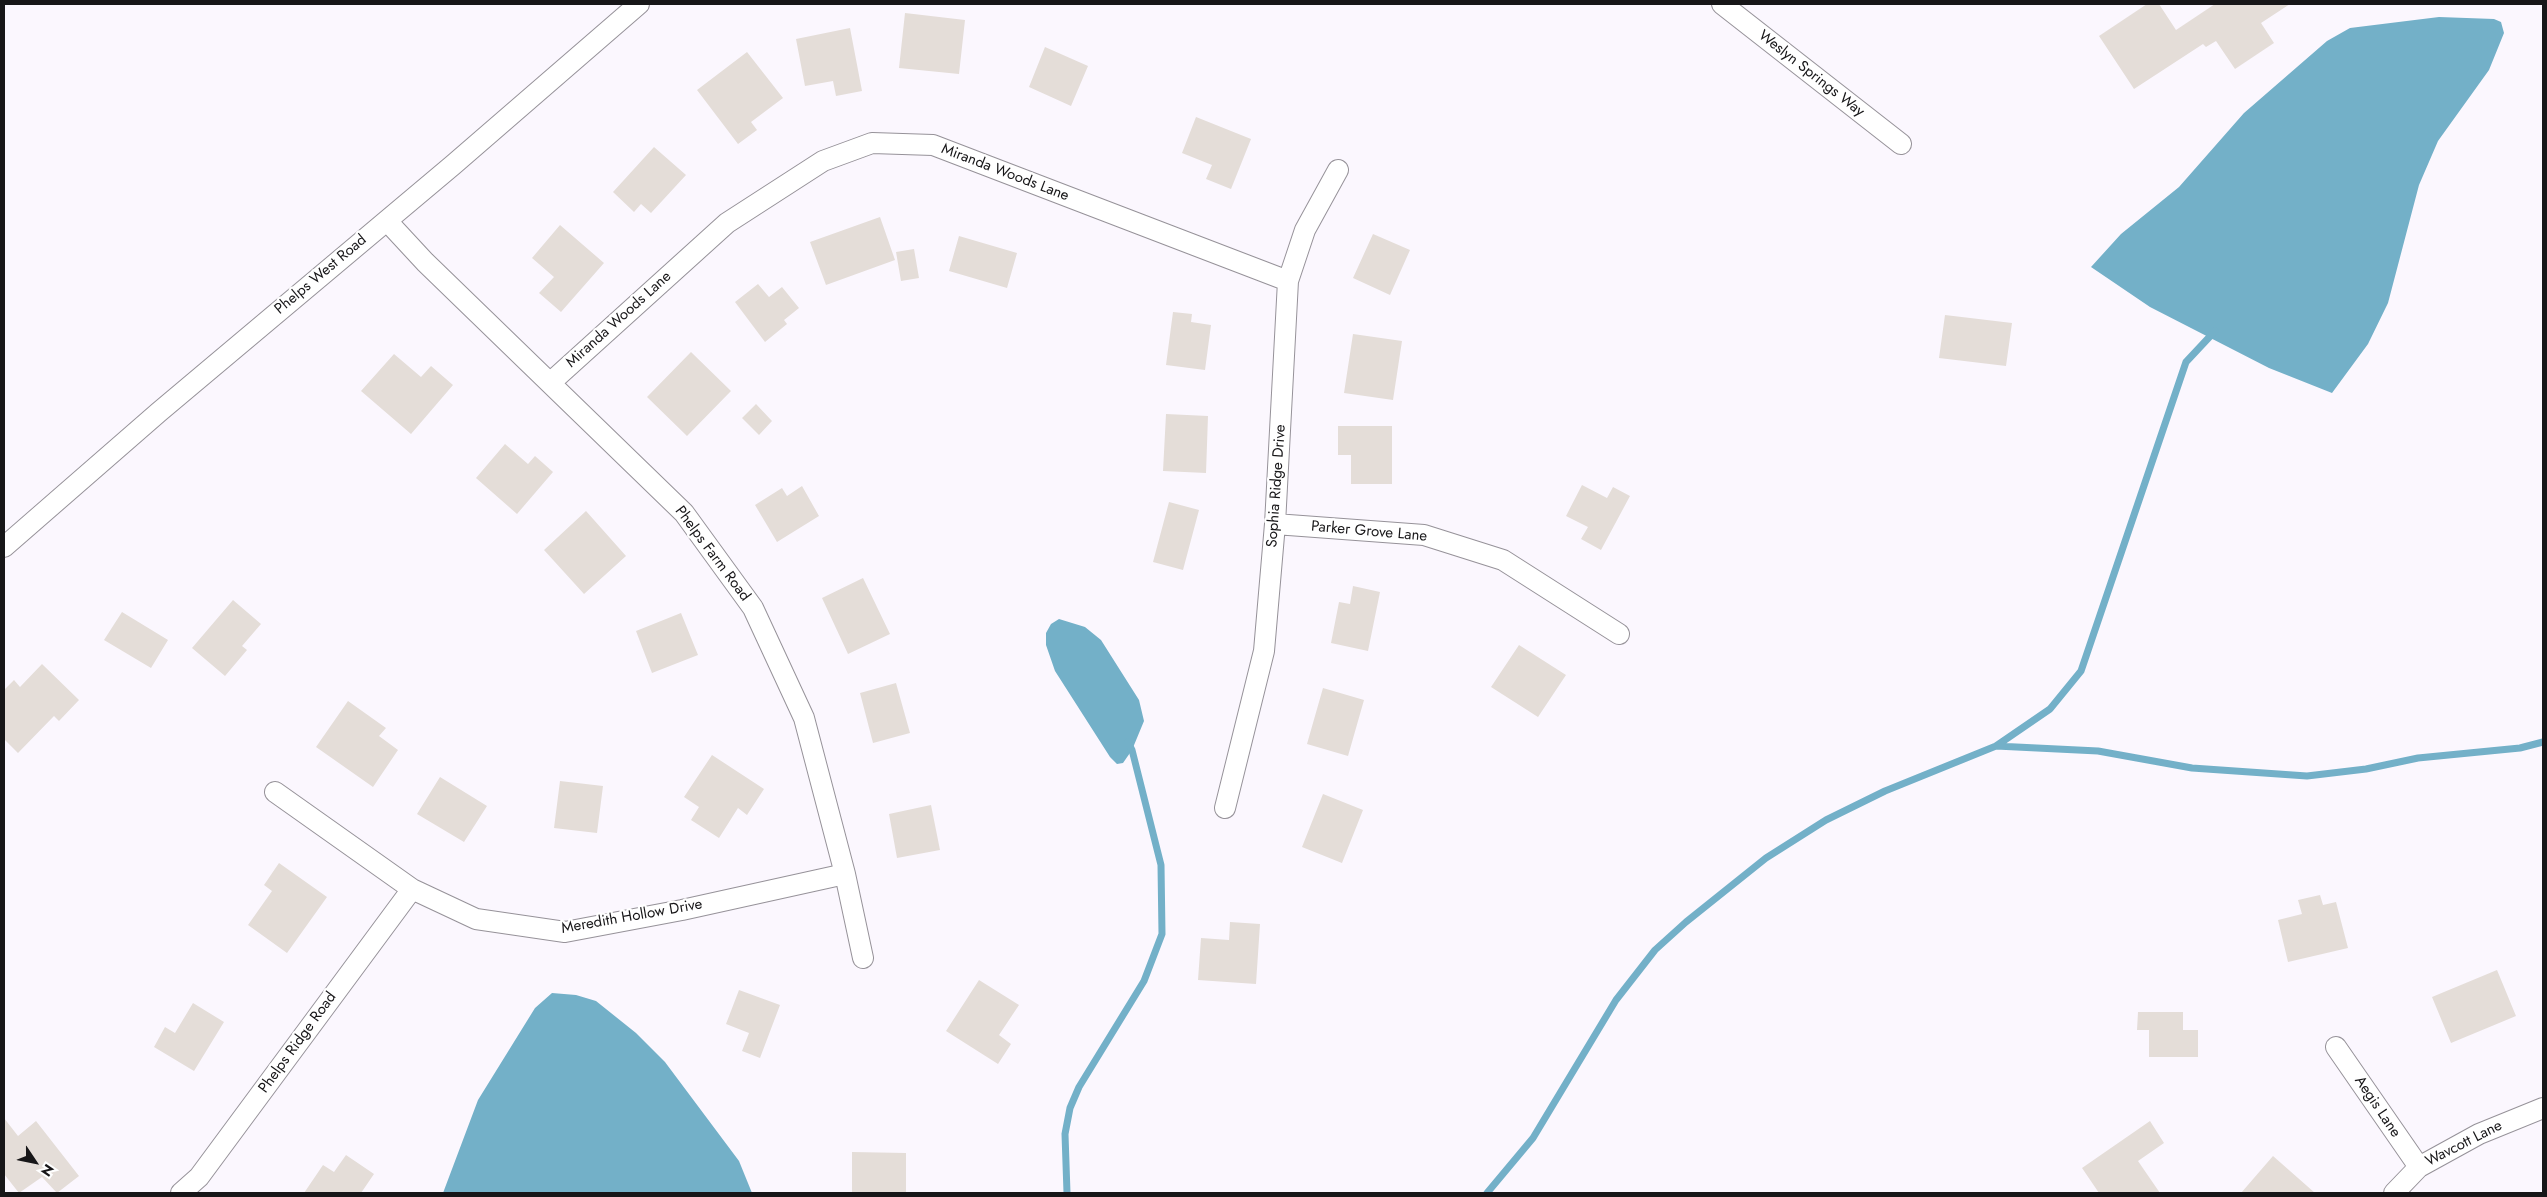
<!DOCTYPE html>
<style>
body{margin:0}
#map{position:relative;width:2547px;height:1197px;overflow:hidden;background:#fbf7fe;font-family:Jost,sans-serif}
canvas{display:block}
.frame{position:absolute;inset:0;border:5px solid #171618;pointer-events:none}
.north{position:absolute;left:10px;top:1137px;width:50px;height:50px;-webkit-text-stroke:4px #fff;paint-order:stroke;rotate:124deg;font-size:14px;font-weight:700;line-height:20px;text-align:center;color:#171618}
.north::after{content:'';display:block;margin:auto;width:18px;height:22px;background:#171618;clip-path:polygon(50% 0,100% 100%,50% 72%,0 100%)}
</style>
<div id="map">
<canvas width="2547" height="1197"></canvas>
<div class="frame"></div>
<div class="north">N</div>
</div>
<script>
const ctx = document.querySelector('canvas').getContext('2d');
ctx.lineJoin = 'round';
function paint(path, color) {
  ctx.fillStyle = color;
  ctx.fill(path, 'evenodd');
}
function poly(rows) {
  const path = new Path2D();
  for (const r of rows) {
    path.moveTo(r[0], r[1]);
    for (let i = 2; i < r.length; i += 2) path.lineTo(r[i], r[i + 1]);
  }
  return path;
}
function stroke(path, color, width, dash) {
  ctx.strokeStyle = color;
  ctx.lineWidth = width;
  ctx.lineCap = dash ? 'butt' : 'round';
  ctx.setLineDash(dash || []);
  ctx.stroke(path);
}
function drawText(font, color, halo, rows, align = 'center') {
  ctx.font = font + ' Jost,sans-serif';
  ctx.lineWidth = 4.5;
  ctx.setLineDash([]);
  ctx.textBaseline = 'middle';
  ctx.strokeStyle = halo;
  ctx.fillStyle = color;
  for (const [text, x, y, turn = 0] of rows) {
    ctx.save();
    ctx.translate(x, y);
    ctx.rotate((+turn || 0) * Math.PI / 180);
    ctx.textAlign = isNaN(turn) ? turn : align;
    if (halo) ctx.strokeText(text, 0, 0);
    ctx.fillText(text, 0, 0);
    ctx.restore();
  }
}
const water = poly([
 [2439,17,2494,19,2501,22,2504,33,2489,70,2438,141,2419,185,2388,303,2368,344,2332,393,2269,368,2150,307,2091,267,2121,234,2179,187,2244,113,2327,41,2350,28],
 [1059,619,1085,627,1101,640,1139,700,1144,721,1132,750,1123,763,1117,764,1110,757,1055,671,1046,645,1046,633,1051,624],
 [552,993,576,995,596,1001,636,1033,665,1062,739,1161,752,1193,443,1193,478,1100,535,1008]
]);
const stream = poly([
 [1996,746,2098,751,2192,768,2307,776,2366,769,2418,758,2520,748,2543,742],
 [1067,1193,1065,1134,1070,1108,1079,1087,1144,981,1162,934,1161,865,1132,750,1128,742],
 [1487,1193,1533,1138,1616,1000,1655,950,1686,922,1766,858,1826,820,1885,791,1996,746,2050,709,2081,671,2186,362,2215,331]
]);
const building = poly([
 [2147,4,2159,4,2176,30,2215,4,2290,4,2261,23,2274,43,2235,69,2216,41,2206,47,2203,44,2134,89,2099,36],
 [905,13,965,20,959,74,899,68],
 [850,28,862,91,836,96,833,81,805,86,796,39],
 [1045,47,1088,66,1071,106,1029,87],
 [747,52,783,98,751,122,757,130,738,144,697,90],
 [1196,117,1251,139,1231,189,1206,179,1212,165,1182,153],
 [654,147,686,175,651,213,641,204,634,212,613,192],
 [880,217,895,260,826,285,810,242],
 [560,225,604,263,561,312,539,293,554,277,532,258],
 [1373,234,1410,250,1390,295,1353,278],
 [959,236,1017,253,1007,288,949,271],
 [914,249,919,278,901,281,896,252],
 [758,284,769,297,782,287,799,308,784,320,787,324,765,342,735,302],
 [1173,312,1192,314,1191,322,1211,325,1205,370,1166,365],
 [1945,315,2012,323,2006,366,1939,358],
 [1353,334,1402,341,1393,400,1344,393],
 [691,352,731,391,687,436,647,397],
 [394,354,421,377,431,366,453,385,411,434,361,391],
 [756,404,772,421,759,435,742,418],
 [1166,414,1208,416,1206,473,1163,471],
 [1338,426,1392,426,1392,484,1351,484,1351,455,1338,455],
 [505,444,528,464,535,456,553,472,517,514,476,478],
 [1582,485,1607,498,1613,487,1630,496,1601,550,1581,539,1588,527,1566,516],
 [802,486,819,516,777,542,755,505,782,488,787,496],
 [1169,502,1199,510,1183,570,1153,562],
 [586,511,626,556,584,594,544,550],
 [863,578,890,634,848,654,822,598],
 [1353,586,1380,592,1368,651,1331,643,1339,602,1350,604],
 [233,600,261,624,242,646,247,650,225,676,192,648],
 [122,612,168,640,151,668,104,640],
 [681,613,698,655,652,673,636,631],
 [1519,645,1566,675,1538,717,1491,687],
 [42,664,79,700,59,721,54,716,18,753,4,739,4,690,14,680,20,687],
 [896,683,910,733,873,743,860,693],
 [1323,688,1364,700,1348,756,1307,744],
 [348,701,386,728,379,736,398,750,373,787,316,747],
 [712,755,764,789,747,815,738,808,719,838,691,820,699,807,684,797],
 [440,777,487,806,464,842,417,814],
 [560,781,603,786,597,833,554,828],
 [1323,794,1363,810,1342,863,1302,847],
 [931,805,940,850,897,858,889,814],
 [279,863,327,897,287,953,248,925,272,891,264,885],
 [2320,895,2323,905,2336,902,2348,948,2288,962,2278,920,2302,914,2298,900],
 [1230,922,1260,924,1256,984,1198,980,1201,938,1229,940],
 [2497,970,2516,1016,2451,1043,2432,997],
 [979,980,1019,1005,999,1035,1011,1044,998,1064,946,1031],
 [739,990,780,1005,760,1058,742,1051,749,1033,726,1024],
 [193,1003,224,1022,194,1071,154,1047,165,1027,175,1033],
 [2138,1012,2183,1012,2183,1030,2198,1030,2198,1057,2149,1057,2149,1030,2137,1030],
 [4,1118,18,1136,36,1121,79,1176,57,1193,42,1177,19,1193,4,1174],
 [2150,1121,2164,1143,2138,1161,2160,1193,2099,1193,2082,1168],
 [852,1152,906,1153,906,1192,852,1193],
 [346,1155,374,1174,361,1193,304,1193,323,1165,334,1172],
 [2273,1156,2315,1193,2241,1193]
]);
const street = poly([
 [1722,4,1901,144],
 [387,221,425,262,684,513,753,608,804,718,845,874,863,958],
 [550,383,727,223,823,161,872,143,933,145,1288,281],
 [1275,524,1424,535,1503,560,1619,634],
 [4,547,159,412,453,165,639,4],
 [275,792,412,889,476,919,565,932,682,910,845,874],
 [1225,808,1264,651,1275,524,1288,281,1305,230,1338,170],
 [2336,1047,2419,1167],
 [181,1193,199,1177,412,889],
 [2394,1193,2419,1167,2479,1134,2543,1108]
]);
const streetNames = [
 ["Weslyn Springs Way",1811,74,38],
 ["Miranda Woods Lane",1005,173,21],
 ["Phelps West Road",321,275,-40],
 ["Miranda Woods Lane",619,320,-42],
 ["Sophia Ridge Drive",1277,486,-86],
 ["Parker Grove Lane",1369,532,5],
 ["Phelps Farm Road",712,554,53],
 ["Meredith Hollow Drive",632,917,-10],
 ["Phelps Ridge Road",298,1043,-54],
 ["Aegis Lane",2377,1107,56],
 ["Wavcott Lane",2464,1144,-27]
];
paint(water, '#73b0c8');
stroke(stream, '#73b0c8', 7);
paint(building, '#e4ddd8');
stroke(street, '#969299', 22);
stroke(street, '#fff', 20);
drawText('15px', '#171618', '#fff', streetNames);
</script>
